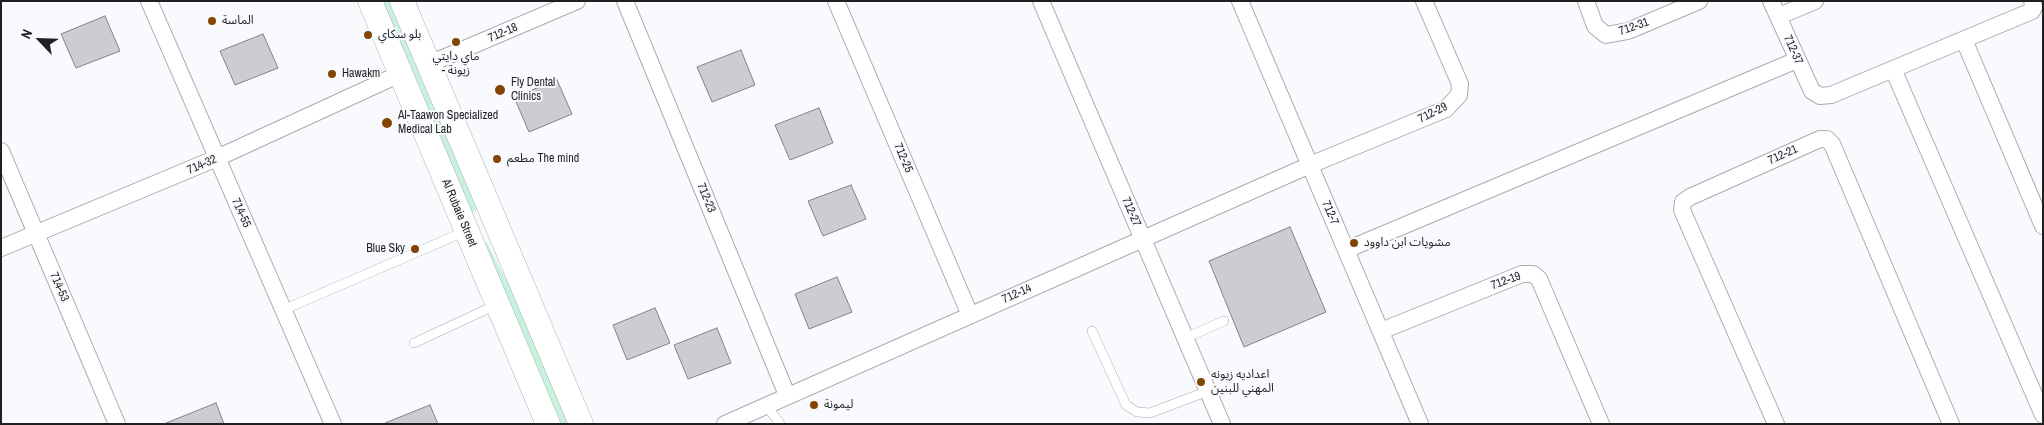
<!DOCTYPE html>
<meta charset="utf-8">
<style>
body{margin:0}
#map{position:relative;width:2044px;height:425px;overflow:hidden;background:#f8fafd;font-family:"Archivo Narrow",sans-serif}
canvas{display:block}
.frame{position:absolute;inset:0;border:2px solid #1f2021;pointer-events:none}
.north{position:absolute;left:15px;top:15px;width:50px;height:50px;-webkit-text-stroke:4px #f8fafd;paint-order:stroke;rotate:294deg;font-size:14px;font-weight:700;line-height:20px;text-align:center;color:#1f2021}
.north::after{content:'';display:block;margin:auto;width:18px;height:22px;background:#1f2021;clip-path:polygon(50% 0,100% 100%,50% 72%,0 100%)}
</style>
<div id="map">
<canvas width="2044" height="425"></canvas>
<div class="frame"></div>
<div class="north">N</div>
</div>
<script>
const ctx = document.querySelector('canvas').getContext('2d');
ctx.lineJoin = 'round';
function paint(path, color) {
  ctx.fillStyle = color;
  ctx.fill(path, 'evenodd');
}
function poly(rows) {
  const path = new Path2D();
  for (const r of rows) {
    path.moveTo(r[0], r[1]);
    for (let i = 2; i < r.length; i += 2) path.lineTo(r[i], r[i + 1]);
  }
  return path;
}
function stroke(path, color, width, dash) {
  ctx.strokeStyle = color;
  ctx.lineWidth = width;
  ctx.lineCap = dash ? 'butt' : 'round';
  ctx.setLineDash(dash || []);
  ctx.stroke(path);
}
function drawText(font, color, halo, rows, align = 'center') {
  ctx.font = font + ' "Archivo Narrow","Noto Sans Arabic",sans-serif';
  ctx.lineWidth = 4;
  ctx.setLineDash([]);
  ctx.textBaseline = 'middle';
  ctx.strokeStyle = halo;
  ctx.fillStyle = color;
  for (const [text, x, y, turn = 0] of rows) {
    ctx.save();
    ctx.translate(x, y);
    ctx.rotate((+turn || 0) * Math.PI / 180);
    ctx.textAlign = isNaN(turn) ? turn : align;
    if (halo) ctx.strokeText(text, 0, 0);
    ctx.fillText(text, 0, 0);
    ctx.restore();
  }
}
const green = poly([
 [379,1,392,1,478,209,474,212,471,212],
 [484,242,487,243,513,293,570,424,555,424]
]);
const building = poly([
 [105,16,120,51,76,68,61,34,105,16],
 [263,34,278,68,235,85,220,51,263,34],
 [741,50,755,85,712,102,697,67,741,50],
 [557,80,572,114,529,132,514,97,557,80],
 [819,108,833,143,790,160,775,125,819,108],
 [851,185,866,219,823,236,808,201,851,185],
 [1290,227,1326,312,1244,347,1209,261,1290,227],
 [837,277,852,312,809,329,795,294,837,277],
 [655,308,670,343,627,360,613,325,655,308],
 [717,328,731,363,688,379,674,345,717,328],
 [216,403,224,424,166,424,166,423,216,403],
 [430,405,438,424,386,424,385,423,430,405]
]);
const lane = poly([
 [283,310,466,231],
 [1092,331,1126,405,1137,412,1150,413,1208,391],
 [1185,338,1224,321],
 [414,343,498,304],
 [767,406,780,424]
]);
const street = poly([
 [149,1,333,424],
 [625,1,787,395],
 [836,1,970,315],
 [1041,1,1222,424],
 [1240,1,1420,424],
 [1586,1,1595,26,1606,35,1628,31,1699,1],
 [1771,1,1812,91,1820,96,1831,95,2032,11,2034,7,2032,1],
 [1779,16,1815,1],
 [1964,40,2043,226],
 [429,64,577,1],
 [1893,69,2043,415],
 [1,151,117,424],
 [1,248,217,158,400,74],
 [1346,250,1797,60],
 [1381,331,1522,274,1533,274,1539,279,1601,424],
 [725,424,1310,165,1446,109,1459,95,1460,84,1424,1],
 [1776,424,1682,210,1683,202,1690,197,1820,139,1827,139,1832,144,1951,424]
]);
const secondary = poly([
 [370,1,548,424],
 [402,1,581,424]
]);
const markers = [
 [212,21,5,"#834504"],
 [368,35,5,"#834504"],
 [456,42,5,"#834504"],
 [332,74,5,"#834504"],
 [500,90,6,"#834504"],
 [387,123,6,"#834504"],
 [497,159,5,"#834504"],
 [1354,243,5,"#834504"],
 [415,249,5,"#834504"],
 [1201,382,5,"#834504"],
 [814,405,5,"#834504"]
];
const poiNames = [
 ["الماسة",222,21],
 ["بلو سكاي",378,35],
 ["ماي دايتي",456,57,"center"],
 ["- زيونة",456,71,"center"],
 ["Hawakm",342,74],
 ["Fly Dental",511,83],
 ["Clinics",511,97],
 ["Al-Taawon Specialized",398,116],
 ["Medical Lab",398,130],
 ["مطعم The mind",507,159],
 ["مشويات ابن داوود",1364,243],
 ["Blue Sky",405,249,"right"],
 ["اعداديه زيونه",1211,375],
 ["المهني للبنين",1211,389],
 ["ليمونة",824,405]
];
const streetNames = [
 ["712-31",1634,27,-19],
 ["712-18",503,33,-23],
 ["712-37",1793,50,66],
 ["712-29",1433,113,-27],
 ["712-21",1783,155,-24],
 ["712-25",903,158,67],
 ["714-32",202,165,-23],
 ["712-23",706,198,68],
 ["712-27",1131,212,67],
 ["714-55",241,213,66],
 ["Al Rubaie Street",459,213,67],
 ["712-7",1330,213,67],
 ["712-19",1506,281,-20],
 ["714-53",59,287,67],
 ["712-14",1017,294,-24]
];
paint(green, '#c7f3dc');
paint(building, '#cbcdd0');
stroke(building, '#818386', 1);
stroke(lane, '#a9abad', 10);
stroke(street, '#a9abad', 18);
stroke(secondary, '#a9abad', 25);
stroke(lane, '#fff', 9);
stroke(street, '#fff', 16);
stroke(secondary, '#fff', 24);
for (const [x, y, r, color] of markers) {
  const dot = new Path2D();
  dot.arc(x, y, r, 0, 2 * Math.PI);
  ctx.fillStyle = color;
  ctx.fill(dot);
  stroke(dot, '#f8fafd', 2);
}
drawText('12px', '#1f2021', '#f8fafd', poiNames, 'left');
drawText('12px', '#1f2021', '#f8fafd', streetNames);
</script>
